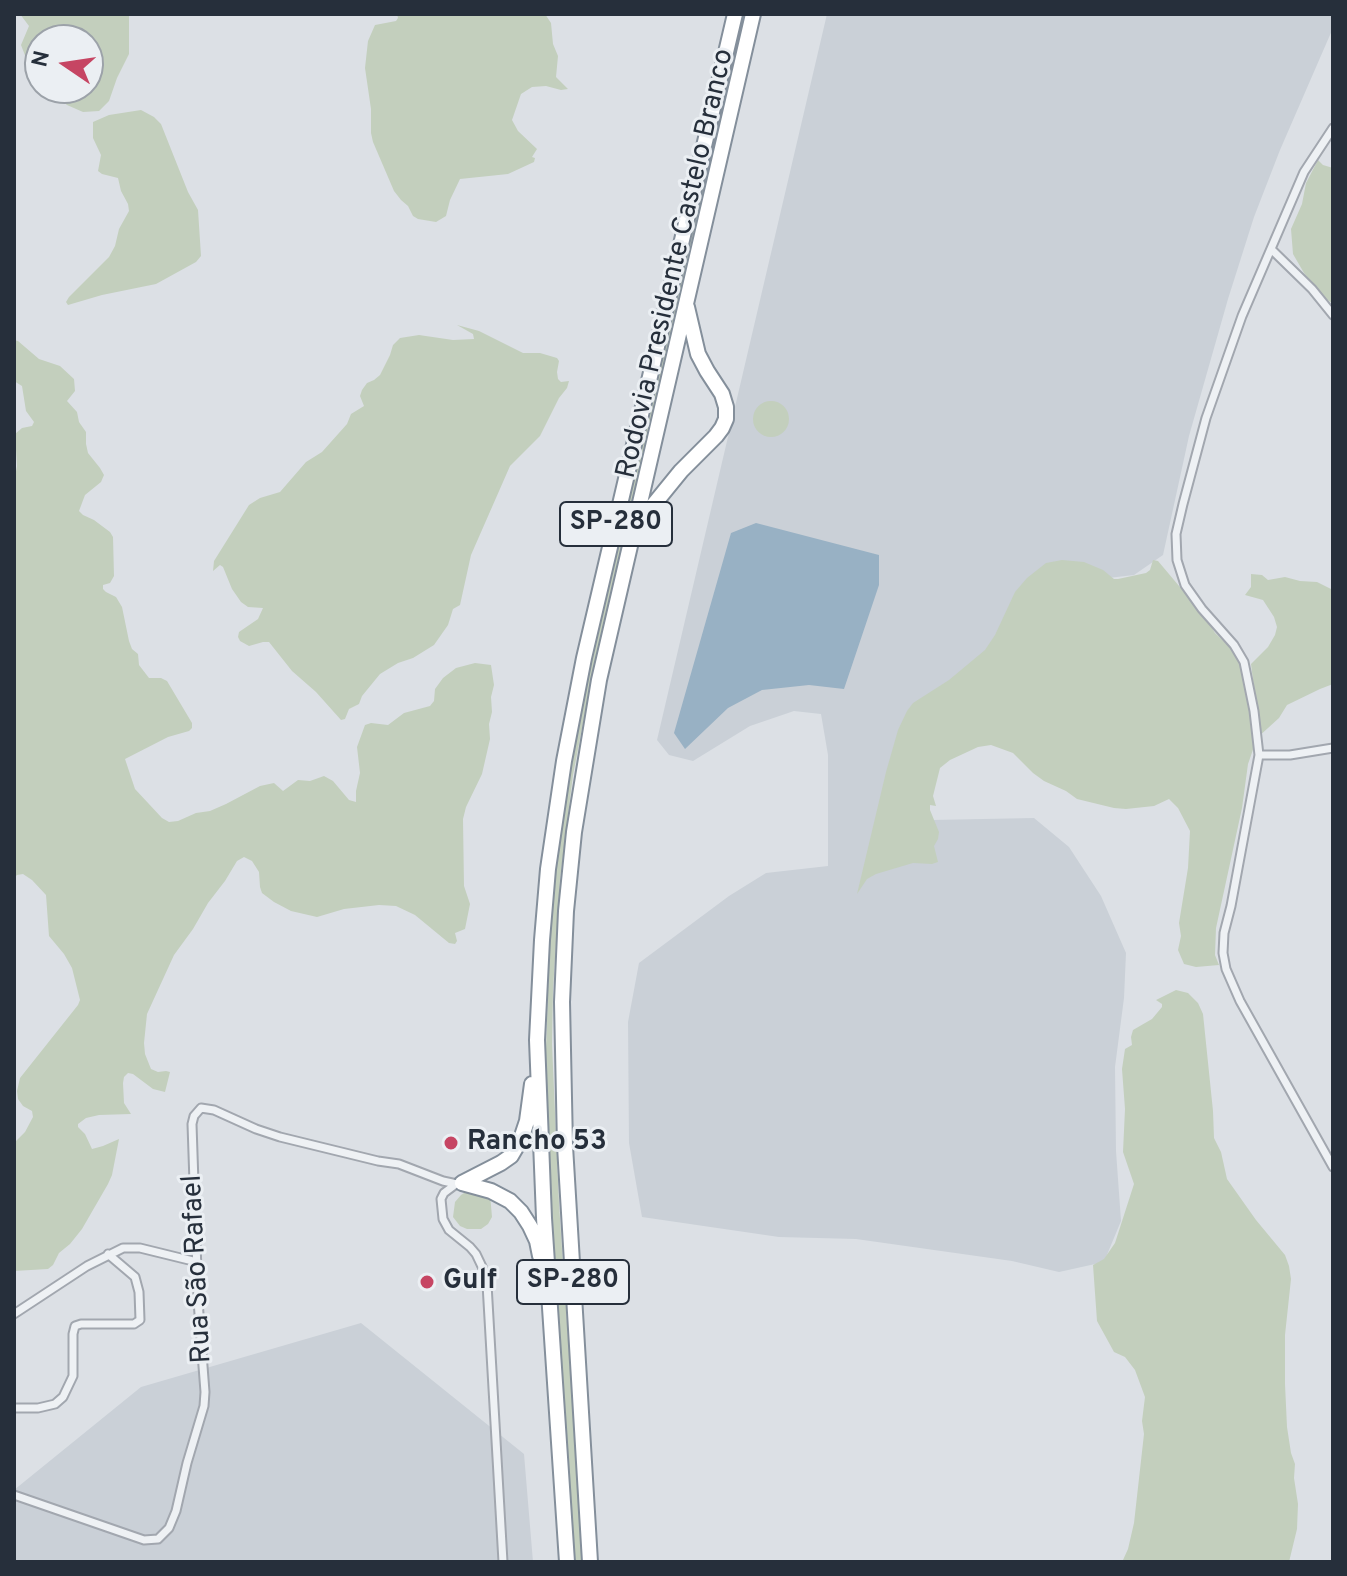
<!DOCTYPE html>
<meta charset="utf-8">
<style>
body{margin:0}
#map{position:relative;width:1347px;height:1576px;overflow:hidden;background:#dce0e5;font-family:Overpass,sans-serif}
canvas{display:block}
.frame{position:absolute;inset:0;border:16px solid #262f3b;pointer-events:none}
.north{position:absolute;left:24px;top:24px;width:80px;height:80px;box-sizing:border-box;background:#ebeff3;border:2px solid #9ca2a9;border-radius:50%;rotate:283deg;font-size:22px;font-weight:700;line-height:32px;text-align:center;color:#262f3b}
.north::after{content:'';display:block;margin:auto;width:28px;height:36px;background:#c64563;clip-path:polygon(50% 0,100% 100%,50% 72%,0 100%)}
</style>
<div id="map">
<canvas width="1347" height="1576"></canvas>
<div class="frame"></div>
<div class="north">N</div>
</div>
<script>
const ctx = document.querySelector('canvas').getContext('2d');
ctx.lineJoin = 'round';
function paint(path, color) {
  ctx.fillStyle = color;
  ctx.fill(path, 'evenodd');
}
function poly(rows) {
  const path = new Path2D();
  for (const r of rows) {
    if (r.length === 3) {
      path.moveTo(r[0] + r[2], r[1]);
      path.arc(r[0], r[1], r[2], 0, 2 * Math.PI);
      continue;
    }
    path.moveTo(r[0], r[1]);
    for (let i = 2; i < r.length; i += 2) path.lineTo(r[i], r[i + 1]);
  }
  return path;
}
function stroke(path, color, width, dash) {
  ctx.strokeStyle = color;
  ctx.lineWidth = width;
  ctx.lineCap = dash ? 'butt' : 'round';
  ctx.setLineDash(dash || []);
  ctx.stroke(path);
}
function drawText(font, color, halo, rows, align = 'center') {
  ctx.font = font + ' Overpass,sans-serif';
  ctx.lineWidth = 6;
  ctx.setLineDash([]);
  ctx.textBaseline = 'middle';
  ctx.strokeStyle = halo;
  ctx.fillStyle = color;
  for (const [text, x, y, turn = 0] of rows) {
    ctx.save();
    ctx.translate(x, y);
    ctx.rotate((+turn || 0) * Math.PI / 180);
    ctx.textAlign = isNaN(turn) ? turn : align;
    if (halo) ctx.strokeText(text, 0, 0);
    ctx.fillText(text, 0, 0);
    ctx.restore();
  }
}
const built = poly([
 [827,14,1333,14,1333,28,1280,150,1254,217,1228,299,1189,436,1163,555,1134,575,1091,580,1019,623,904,720,932,820,1034,818,1069,847,1101,896,1126,953,1124,998,1115,1067,1116,1151,1121,1221,1104,1262,1059,1272,1012,1261,856,1239,779,1237,642,1217,629,1143,628,1022,639,963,729,896,766,873,828,866,828,755,821,714,794,711,750,726,693,761,669,755,657,740],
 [361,1323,524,1454,533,1562,14,1562,14,1490,141,1387]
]);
const green = poly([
 [20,14,129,14,129,54,117,78,109,101,99,111,83,112,67,105,60,99,57,88,88,88,88,40,40,40,40,66,37,66,26,58,21,45,29,26],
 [397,14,545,14,551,23,553,44,558,56,556,77,568,89,561,90,546,86,532,87,521,94,512,120,518,131,537,149,532,157,535,158,534,162,508,174,460,179,450,200,446,216,436,222,418,219,413,216,408,206,401,200,394,191,373,142,371,133,371,109,365,68,368,41,375,25,396,21,398,18],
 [740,14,746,14,595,661,573,775,560,879,553,990,552,1044,559,1204,583,1562,572,1562,544,1107,550,932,555,879,568,775,579,714],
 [141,110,154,117,161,124,188,192,198,210,201,256,196,262,156,284,102,295,68,305,66,302,69,297,109,257,115,246,119,229,129,211,128,204,121,191,118,178,102,174,98,171,101,155,93,138,93,122,109,115],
 [1318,160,1323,165,1333,168,1333,304,1321,295,1304,273,1293,254,1291,229,1302,204,1306,183],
 [457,325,479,331,523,353,540,353,557,358,559,361,557,372,558,379,561,382,569,381,567,388,559,398,540,436,510,466,471,555,460,605,453,609,448,625,434,645,413,658,398,663,380,674,362,696,359,704,349,709,345,719,341,720,316,692,292,671,269,642,263,642,249,646,240,641,238,637,239,632,258,619,263,608,248,607,241,602,232,589,223,567,220,565,213,571,214,561,249,505,260,498,280,492,306,462,322,452,347,424,351,414,364,406,360,396,362,390,367,383,374,380,380,375,390,355,393,345,400,338,419,335,453,340,474,339,473,334],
 [14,340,18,341,39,359,60,366,74,379,75,391,67,401,77,412,79,422,86,432,86,444,88,453,100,468,104,475,101,482,85,495,79,511,83,515,94,520,110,532,113,537,114,576,110,583,103,585,103,589,106,592,116,597,122,607,129,641,132,649,138,654,139,665,149,678,161,678,167,681,192,723,192,728,189,731,168,737,125,759,135,789,162,818,169,822,178,821,196,813,210,811,226,804,260,786,274,783,283,791,298,780,310,781,324,776,333,781,349,800,356,802,356,791,360,773,357,747,365,725,371,723,388,725,404,713,430,706,434,701,435,689,443,678,456,668,475,663,491,665,494,685,491,697,492,712,489,724,490,739,482,774,466,807,463,819,464,886,470,904,465,929,455,933,457,941,455,944,449,943,415,915,396,906,379,905,344,909,317,917,291,911,274,902,262,893,260,887,259,872,252,861,244,857,237,861,225,881,208,903,193,929,174,955,147,1014,144,1043,145,1054,151,1069,158,1072,166,1071,170,1072,165,1092,153,1089,133,1074,128,1073,124,1077,123,1083,124,1103,131,1114,99,1115,86,1118,78,1124,78,1127,85,1134,92,1149,103,1146,119,1139,112,1175,108,1184,82,1229,70,1244,59,1253,53,1265,48,1269,14,1271,14,1143,25,1132,33,1117,32,1111,23,1106,18,1099,17,1091,20,1078,78,1005,80,1000,72,968,64,954,49,936,46,895,32,880,23,874,17,875,14,878,14,482,17,466,15,434,22,428,32,426,34,422,26,411,22,386,14,381],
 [771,419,18],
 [1062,560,1084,562,1103,570,1114,579,1118,579,1146,573,1150,570,1153,560,1158,561,1206,618,1215,633,1235,652,1256,704,1251,664,1268,647,1275,635,1277,627,1274,617,1263,600,1245,595,1251,587,1251,574,1262,575,1268,580,1285,577,1300,581,1317,582,1333,590,1333,684,1320,689,1287,705,1279,718,1257,738,1248,764,1242,808,1216,928,1215,955,1219,965,1196,967,1184,964,1178,950,1181,936,1179,923,1188,868,1190,831,1178,808,1169,799,1154,806,1126,809,1114,808,1077,799,1066,791,1044,781,1033,773,1013,753,991,745,978,747,950,760,940,768,933,796,936,806,930,805,930,810,939,832,938,839,934,846,938,862,932,864,913,863,876,874,867,879,857,894,886,772,898,730,907,711,913,703,949,680,985,650,995,635,1015,592,1027,578,1046,563],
 [1176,990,1188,993,1198,1003,1203,1014,1213,1111,1214,1138,1221,1152,1227,1179,1256,1220,1285,1255,1289,1266,1291,1279,1285,1335,1285,1384,1287,1427,1291,1453,1295,1464,1294,1478,1298,1504,1297,1529,1289,1562,1120,1562,1123,1560,1128,1549,1134,1523,1144,1434,1142,1421,1145,1397,1135,1370,1125,1357,1114,1352,1097,1321,1093,1265,1104,1259,1115,1243,1134,1184,1123,1152,1125,1109,1122,1069,1125,1049,1132,1045,1131,1037,1133,1030,1152,1019,1162,1007,1162,1004,1156,1000],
 [467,1191,490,1194,492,1217,488,1224,481,1229,467,1229,460,1226,453,1217,455,1202,461,1195]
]);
const water = poly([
 [756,523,879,555,879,585,844,689,809,685,762,690,728,708,685,749,674,733,731,533]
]);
const minor = poly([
 [1333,128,1304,172,1242,316,1206,418,1183,504,1176,534,1177,560,1185,585,1202,609,1234,645,1244,662,1254,711,1259,755,1231,906,1224,933,1223,953,1226,969,1240,1001,1333,1167],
 [1271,249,1312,289,1333,315],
 [1259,755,1290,755,1333,748],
 [456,1184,444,1193,441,1199,443,1219,449,1230,470,1247,476,1254,486,1275,487,1284,503,1562],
 [14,1314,87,1266,123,1248,140,1248,197,1262],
 [14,1408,38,1408,55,1404,63,1397,73,1376,73,1334,75,1326,81,1324,134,1324,140,1320,139,1292,135,1277,108,1254],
 [14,1495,144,1540,158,1539,169,1528,176,1511,187,1463,204,1406,205,1392,198,1301,192,1124,194,1116,201,1108,214,1110,256,1129,280,1137,378,1161,399,1164,443,1181,457,1184]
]);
const motorway = poly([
 [637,525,681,471,716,436,722,428,726,419,726,407,722,394,707,371,698,354,687,307],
 [462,1183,501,1163,511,1156,521,1139,527,1121,532,1084],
 [462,1183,491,1191,510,1201,521,1212,530,1226,537,1241,540,1256],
 [567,1562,544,1218,537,1040,542,940,548,869,564,761,584,658,735,14],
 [590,1562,565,1146,562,1002,566,911,574,832,599,680,753,14]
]);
const markers = [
 [451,1143,8,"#c64563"],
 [427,1282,8,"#c64563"]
];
const shields = [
 [616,524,112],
 [573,1282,112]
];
const shieldNames = [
 ["SP-280",616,524],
 ["SP-280",573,1282]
];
const streetNames = [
 ["Rodovia Presidente Castelo Branco",677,264,-77],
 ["Rua São Rafael",199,1269,-93]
];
const poiNames = [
 ["Rancho 53",467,1143],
 ["Gulf",443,1282]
];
paint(built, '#cad0d7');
paint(green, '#c3cfbd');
paint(water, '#98b1c4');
stroke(minor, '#a2a7af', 11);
stroke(motorway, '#848f9b', 18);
stroke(minor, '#eef1f4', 7);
stroke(motorway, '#fff', 14);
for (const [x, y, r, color] of markers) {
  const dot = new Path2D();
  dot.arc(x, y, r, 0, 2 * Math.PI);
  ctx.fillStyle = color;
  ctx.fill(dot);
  stroke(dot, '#ebeff3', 3);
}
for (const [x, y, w] of shields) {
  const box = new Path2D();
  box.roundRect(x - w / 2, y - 22, w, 44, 6);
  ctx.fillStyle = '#ebeff3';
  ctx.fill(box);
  stroke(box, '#262f3b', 2);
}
drawText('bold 26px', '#262f3b', null, shieldNames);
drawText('28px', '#262f3b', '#ebeff3', streetNames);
drawText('bold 28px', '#262f3b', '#ebeff3', poiNames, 'left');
</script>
